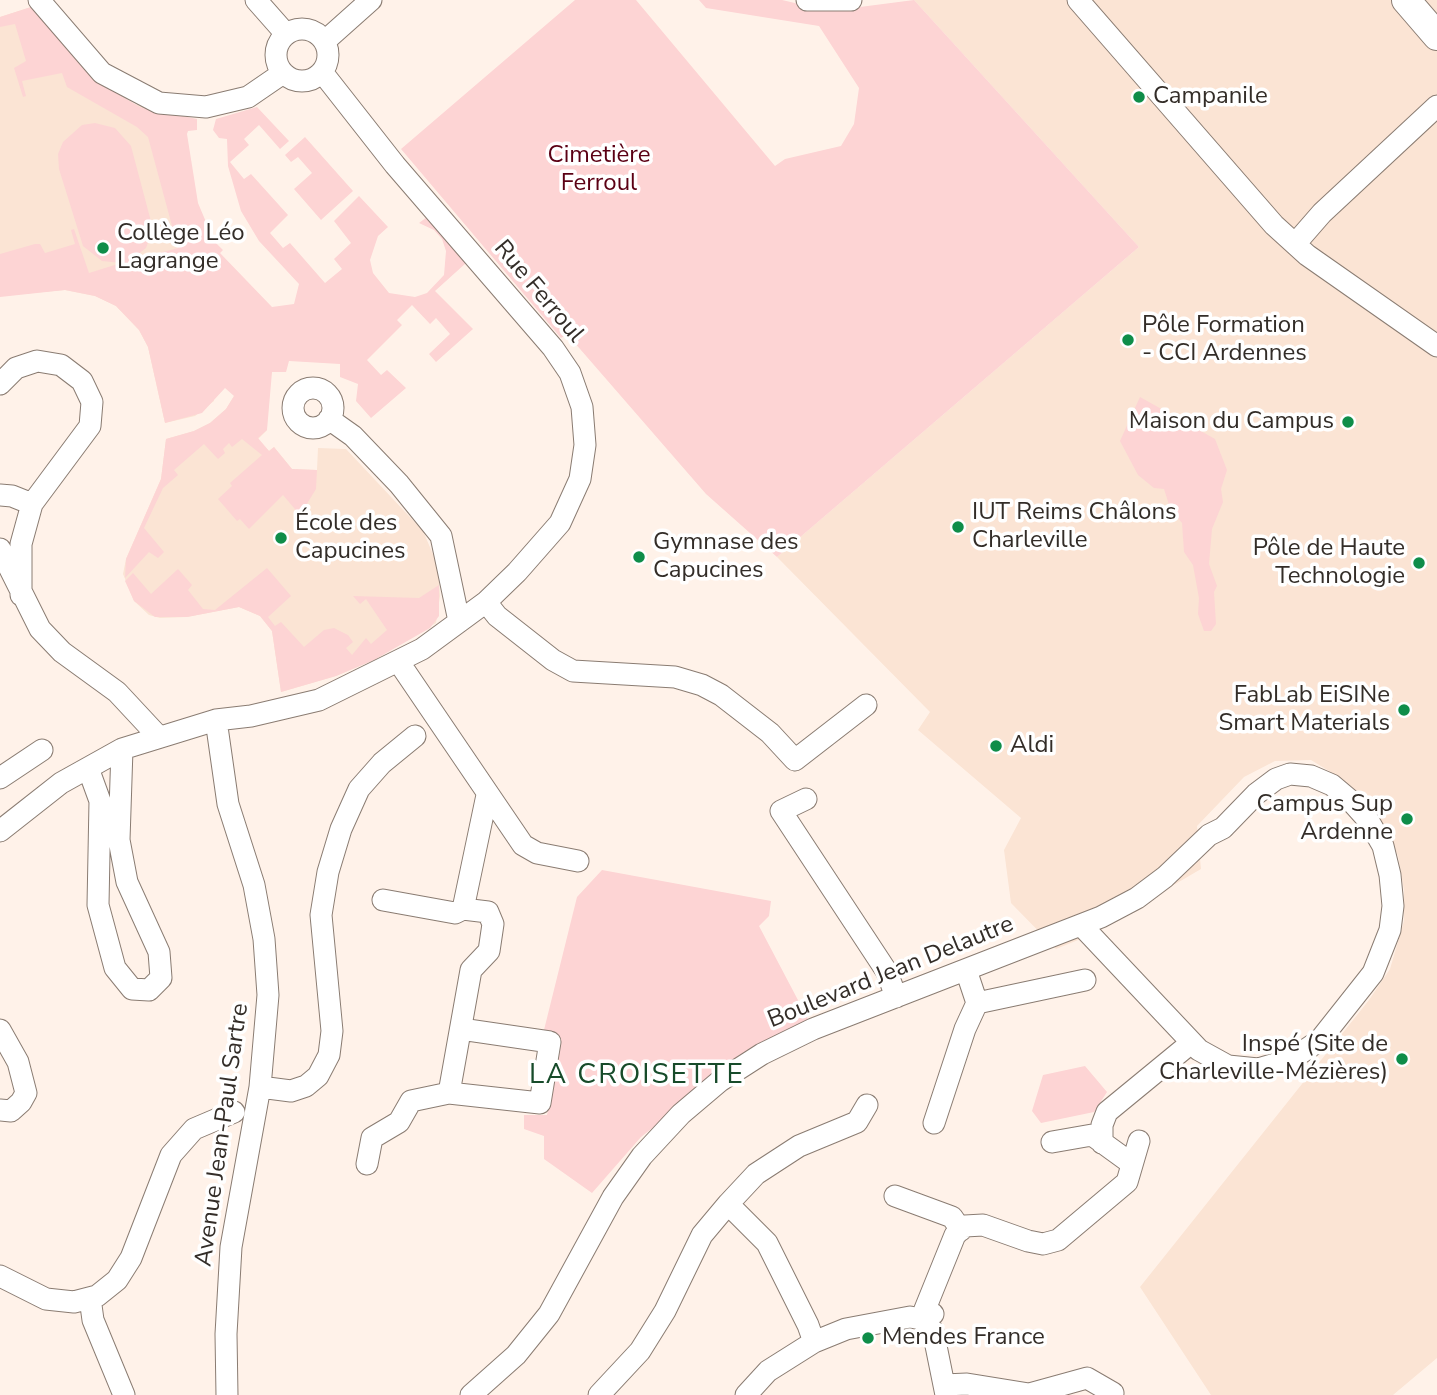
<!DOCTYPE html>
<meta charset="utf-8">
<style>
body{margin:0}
canvas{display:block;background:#fff2e9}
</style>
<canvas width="1437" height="1395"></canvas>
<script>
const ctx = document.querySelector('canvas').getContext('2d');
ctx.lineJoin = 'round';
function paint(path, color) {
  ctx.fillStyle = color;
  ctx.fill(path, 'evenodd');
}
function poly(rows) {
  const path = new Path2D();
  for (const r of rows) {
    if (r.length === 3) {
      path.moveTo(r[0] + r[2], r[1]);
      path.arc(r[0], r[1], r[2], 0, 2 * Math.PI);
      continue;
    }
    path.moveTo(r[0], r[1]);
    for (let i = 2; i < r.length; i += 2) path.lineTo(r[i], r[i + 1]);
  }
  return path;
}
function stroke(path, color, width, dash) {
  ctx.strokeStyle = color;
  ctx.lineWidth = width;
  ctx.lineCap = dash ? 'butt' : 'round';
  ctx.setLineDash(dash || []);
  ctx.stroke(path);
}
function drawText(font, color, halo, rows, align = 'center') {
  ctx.font = font + ' "Nunito Sans",sans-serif';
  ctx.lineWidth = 7;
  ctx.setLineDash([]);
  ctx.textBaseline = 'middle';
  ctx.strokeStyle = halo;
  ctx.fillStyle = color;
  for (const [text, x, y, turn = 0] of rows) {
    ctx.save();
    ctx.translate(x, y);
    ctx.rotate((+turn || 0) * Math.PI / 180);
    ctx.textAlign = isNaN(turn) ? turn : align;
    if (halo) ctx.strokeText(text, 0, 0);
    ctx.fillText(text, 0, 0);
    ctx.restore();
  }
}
const built = poly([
 [914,0,1437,0,1437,1358,1393,1395,1211,1395,1140,1287,1369,1000,1390,969,1404,921,1404,890,1398,856,1388,831,1342,779,1311,760,1275,761,1244,777,1197,826,1201,869,1083,938,1056,949,1011,903,1004,850,1021,818,918,730,930,712,777,557,1139,247],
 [31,7,98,81,134,104,179,117,214,401,195,416,165,423,148,347,139,330,116,306,95,296,65,290,0,296,0,17],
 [234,396,267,430,258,439,269,451,274,447,292,469,317,470,318,448,346,449,423,531,438,566,440,596,436,623,374,660,336,676,281,692,272,631,260,616,239,607,187,617,160,618,149,615,134,601,123,574,126,559,161,479,166,439,194,431,210,423,226,409]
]);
const green = poly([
 [575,0,636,0,775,166,785,159,841,146,854,124,859,88,819,26,706,8,699,0,782,0,829,11,914,0,1139,247,777,557,706,494,567,334,561,338,401,149],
 [31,7,98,81,118,94,140,107,197,119,197,130,188,131,187,134,198,203,214,241,223,250,220,253,272,307,294,304,299,284,259,241,241,211,228,166,227,139,219,138,213,130,216,119,257,107,289,141,280,149,259,125,244,139,249,145,230,162,244,179,251,174,288,215,270,233,283,248,290,243,325,283,342,269,334,259,351,243,334,221,359,196,388,227,378,236,370,260,373,273,389,293,415,297,427,293,444,275,446,251,442,239,434,230,419,223,427,217,466,263,435,291,473,329,436,362,429,354,450,334,436,318,430,324,412,305,397,320,402,325,367,360,381,375,387,370,406,388,371,418,356,401,358,384,340,377,340,364,289,361,286,372,272,372,267,430,258,438,269,451,274,447,292,469,317,470,316,489,300,515,283,495,249,529,240,519,237,521,218,499,232,486,230,483,262,455,242,439,232,447,229,443,223,449,225,453,218,459,204,444,174,470,178,475,163,488,144,528,164,552,158,558,149,552,125,578,126,559,161,479,166,439,194,431,210,423,226,409,234,396,225,388,202,413,165,423,148,347,139,330,116,306,95,296,65,290,0,297,0,254,35,244,40,244,45,253,75,244,71,230,74,229,89,273,121,263,102,261,83,246,59,169,58,154,63,142,82,125,95,123,115,128,131,146,153,229,146,248,129,261,178,248,148,137,137,127,67,87,62,73,22,81,26,96,23,97,14,68,26,61,15,24,0,27,0,17],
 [305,137,353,191,321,220,294,189,312,173,298,157,291,162,285,155],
 [1140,397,1215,439,1227,470,1221,489,1223,502,1212,529,1209,564,1217,586,1214,592,1216,624,1211,631,1204,631,1198,614,1199,598,1193,565,1184,552,1182,523,1170,508,1164,489,1154,488,1138,475,1120,441],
 [267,568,291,596,268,617,275,626,281,622,304,647,324,630,334,628,348,635,353,642,346,648,352,655,366,638,371,644,387,630,366,599,360,604,353,596,419,598,439,585,439,616,430,628,374,660,336,676,281,692,272,631,260,616,239,607,187,617,155,617,134,601,125,581,133,573,151,594,178,569,192,585,188,590,203,609,215,610],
 [602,870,771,901,769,916,759,926,809,1021,734,1063,641,1137,592,1193,544,1159,544,1136,524,1129,524,1115,547,1115,561,1039,543,1034,577,897],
 [1085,1066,1107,1092,1094,1112,1041,1123,1032,1111,1043,1075]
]);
const minor = poly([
 [39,0,102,73,159,103,206,107,248,97,283,73],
 [256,0,286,34],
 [807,0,851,0],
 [1078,0,1274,225,1307,255,1437,346],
 [302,55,26],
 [325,41,371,0],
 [1295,244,1322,213,1437,106],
 [0,384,16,368,37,361,61,365,82,381,92,402,90,426,32,504,21,544,21,595],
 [313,408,20],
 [329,419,353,436,399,484,441,536,459,621],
 [0,495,12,496,32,504],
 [0,549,40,629,62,652,117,692,158,736],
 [486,602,497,616,553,660,573,671,675,677,702,685,721,695,770,733,795,760,866,705],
 [398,661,523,845,537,853,578,861],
 [216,720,228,804,254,885,264,939,268,995,260,1087,231,1247,226,1334,227,1395],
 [88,768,100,801,98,905,115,968,132,989,149,990,161,978,159,952,127,882,119,840,122,749],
 [0,778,42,750],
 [806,799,781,811,887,972,896,997],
 [0,831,61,783,122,749,216,720,251,716,319,700,422,649,486,602,517,572,560,523,580,479,585,445,582,407,570,373,553,348,395,165,322,72],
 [383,900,455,913,463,909],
 [977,1003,1085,980],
 [0,1030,18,1062,26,1093,21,1102,11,1111,0,1110],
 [260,1087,291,1091,306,1086,318,1076,329,1055,332,1031,321,915,328,872,341,829,359,789,382,763,415,736],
 [449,1093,471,970,489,951,493,924,488,912,463,909,487,795],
 [934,1123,965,1029,977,1003,966,970],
 [1052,1142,1092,1135,1132,1164],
 [1102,1143,1102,1125,1107,1112,1191,1043],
 [367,1164,372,1138,399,1122,411,1101,449,1093,540,1103,550,1042,461,1029],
 [895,1196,952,1217,961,1230],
 [728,1204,767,1243,808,1325,814,1342],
 [0,1276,46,1299,74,1302,97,1296,117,1280,131,1258,171,1155,194,1129,234,1112],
 [90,1298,93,1320,124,1395],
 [944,1385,967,1384,1029,1394,1087,1378,1113,1393],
 [471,1395,516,1355,549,1314,613,1197,642,1156,681,1114,720,1081,762,1054,813,1029,1101,917,1137,898,1165,877,1209,835,1223,828,1256,794,1276,779,1290,774,1311,776,1332,785,1351,801,1368,820,1383,846,1390,875,1393,906,1390,930,1373,973,1320,1040,1292,1059,1258,1069,1228,1066,1199,1050,1082,926],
 [599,1395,640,1351,665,1311,702,1235,728,1204,756,1174,799,1146,857,1122,867,1105],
 [746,1395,768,1371,814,1342,846,1329,910,1317,921,1319,933,1314],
 [946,1395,933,1331,921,1319,955,1235,965,1226,983,1225,1028,1241,1043,1244,1058,1240,1127,1182,1139,1141]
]);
const major = poly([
 [1406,0,1437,36]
]);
const markers = [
 [1139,97,7,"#0f8d49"],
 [103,248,7,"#0f8d49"],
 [1128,340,7,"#0f8d49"],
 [1348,422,7,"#0f8d49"],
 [958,527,7,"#0f8d49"],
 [281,538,7,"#0f8d49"],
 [639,557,7,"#0f8d49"],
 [1419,563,7,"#0f8d49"],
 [1404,710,7,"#0f8d49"],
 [996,746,7,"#0f8d49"],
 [1407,819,7,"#0f8d49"],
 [1402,1059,7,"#0f8d49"],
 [868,1338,7,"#0f8d49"]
];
const poiNames = [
 ["Campanile",1153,97],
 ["Collège Léo",117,234],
 ["Lagrange",117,262],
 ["Pôle Formation",1142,326],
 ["- CCI Ardennes",1142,354],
 ["Maison du Campus",1334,422,"right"],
 ["IUT Reims Châlons",972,513],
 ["Charleville",972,541],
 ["École des",295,524],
 ["Capucines",295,552],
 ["Gymnase des",653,543],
 ["Capucines",653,571],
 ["Pôle de Haute",1405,549,"right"],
 ["Technologie",1405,577,"right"],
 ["FabLab EiSINe",1390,696,"right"],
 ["Smart Materials",1390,724,"right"],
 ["Aldi",1010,746],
 ["Campus Sup",1393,805,"right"],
 ["Ardenne",1393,833,"right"],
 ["Inspé (Site de",1388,1045,"right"],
 ["Charleville-Mézières)",1388,1073,"right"],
 ["Mendes France",882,1338]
];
const parkNames = [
 ["Cimetière",599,156],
 ["Ferroul",599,184]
];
const streetNames = [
 ["Rue Ferroul",538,292,50],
 ["Boulevard Jean Delautre",891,973,-22],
 ["Avenue Jean-Paul Sartre",223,1135,-82]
];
const quarterNames = [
 ["LA CROISETTE",637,1076]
];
paint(built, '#fbe4d4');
paint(green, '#fdd4d4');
stroke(minor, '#8a7c72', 23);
stroke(major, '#8a7c72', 30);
stroke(minor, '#fff', 21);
stroke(major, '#fff', 28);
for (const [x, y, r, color] of markers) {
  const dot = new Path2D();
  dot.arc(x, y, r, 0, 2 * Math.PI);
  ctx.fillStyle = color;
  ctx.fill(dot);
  stroke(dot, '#fff', 2.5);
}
drawText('24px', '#332d28', '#fff', poiNames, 'left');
drawText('24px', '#5b0014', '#fff', parkNames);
drawText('24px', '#332d28', '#fff', streetNames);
ctx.letterSpacing = '2px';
drawText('28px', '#174b2a', '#fff', quarterNames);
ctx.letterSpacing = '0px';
</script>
